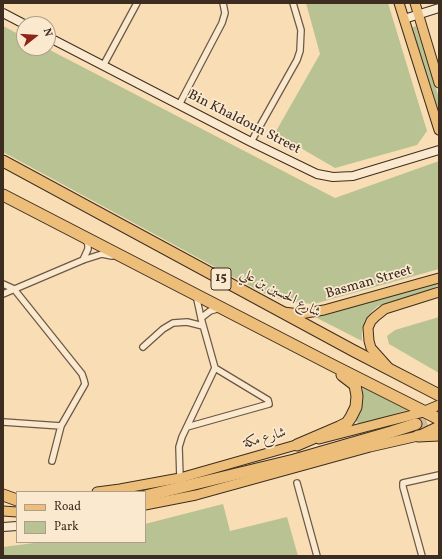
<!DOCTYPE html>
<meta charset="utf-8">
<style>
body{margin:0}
#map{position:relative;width:442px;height:559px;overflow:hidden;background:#f9ddb5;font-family:Vollkorn,serif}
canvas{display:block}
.frame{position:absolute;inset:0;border:4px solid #3c2d20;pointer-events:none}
.legend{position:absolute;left:16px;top:491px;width:130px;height:52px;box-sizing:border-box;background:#fbe9cf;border:1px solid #af9e89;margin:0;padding:5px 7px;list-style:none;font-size:12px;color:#3c2d20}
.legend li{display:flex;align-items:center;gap:8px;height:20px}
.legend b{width:20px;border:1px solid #af9e89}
.north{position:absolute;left:16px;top:16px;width:40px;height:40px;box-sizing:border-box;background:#fbe9cf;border:1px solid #af9e89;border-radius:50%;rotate:73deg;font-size:11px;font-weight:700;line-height:16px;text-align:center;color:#3c2d20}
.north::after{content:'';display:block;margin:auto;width:14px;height:18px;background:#8f2418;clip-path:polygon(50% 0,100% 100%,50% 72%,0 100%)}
</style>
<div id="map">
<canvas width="442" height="559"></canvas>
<div class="frame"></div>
<ul class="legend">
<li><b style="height:5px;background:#ecbe7a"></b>Road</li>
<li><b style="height:11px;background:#b8c292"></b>Park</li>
</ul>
<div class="north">N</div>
</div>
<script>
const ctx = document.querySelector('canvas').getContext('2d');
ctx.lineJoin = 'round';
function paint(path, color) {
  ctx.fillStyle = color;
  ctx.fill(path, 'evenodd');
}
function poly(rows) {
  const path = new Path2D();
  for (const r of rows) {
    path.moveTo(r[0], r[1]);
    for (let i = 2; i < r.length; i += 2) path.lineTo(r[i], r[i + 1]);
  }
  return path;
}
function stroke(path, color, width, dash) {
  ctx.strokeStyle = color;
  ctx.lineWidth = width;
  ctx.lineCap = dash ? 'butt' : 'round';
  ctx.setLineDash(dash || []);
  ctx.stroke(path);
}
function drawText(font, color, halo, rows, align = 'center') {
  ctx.font = font + ' Vollkorn,Amiri,serif';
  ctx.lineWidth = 3.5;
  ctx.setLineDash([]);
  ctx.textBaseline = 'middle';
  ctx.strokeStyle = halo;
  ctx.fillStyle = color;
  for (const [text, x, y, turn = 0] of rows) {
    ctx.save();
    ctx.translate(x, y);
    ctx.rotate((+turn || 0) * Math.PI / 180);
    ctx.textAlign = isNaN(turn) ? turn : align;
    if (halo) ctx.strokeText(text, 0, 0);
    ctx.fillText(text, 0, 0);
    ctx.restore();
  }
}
const green = poly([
 [306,3,388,3,427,131,417,145,335,168,275,133,320,54],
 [3,26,24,37,24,48,46,48,335,198,439,161,439,269,314,304,299,303,282,300,263,293,3,152],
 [416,26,439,98,439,120,410,28],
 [439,282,439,285,424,293,378,306,371,312,365,320,362,330,362,341,315,317],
 [439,317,439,373,389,344,387,336,395,330],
 [363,387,407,410,359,425,356,421,361,409],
 [223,504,230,531,287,517,298,556,3,556,3,547,42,542,145,542,145,524]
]);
const highwayTunnel = poly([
 [416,424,439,416]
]);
const street = poly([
 [103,66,137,3],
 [179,105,222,23,225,13,223,3],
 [251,142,297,60,300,51,301,30,293,3],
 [83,260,88,249,88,244,85,239],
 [3,284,14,289,82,374,84,380,85,384,61,426,52,461],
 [3,294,83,260,102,254,112,256],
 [201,318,210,311,217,309,220,309],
 [143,347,163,329,173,323,187,322,203,326],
 [3,422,61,426],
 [187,427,269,404,268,400,215,368],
 [180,478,179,447,182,437,215,368,201,318,196,295],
 [297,483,317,556],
 [422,556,403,487,403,483,439,475]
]);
const secondary = poly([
 [3,13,24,24],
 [404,19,439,8],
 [48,37,251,142,317,174,333,177,353,176,439,150],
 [3,527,17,526]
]);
const primary = poly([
 [399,3,439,130],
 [415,3,439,83],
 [283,312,300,314,324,310,439,278],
 [388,367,371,348,369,341,368,328,371,321,375,317,385,309,439,292],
 [319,439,420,413,439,405],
 [97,492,120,489,180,478,303,443],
 [145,505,196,495,370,447,418,436,439,426],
 [3,511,17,512]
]);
const highway = poly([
 [3,161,354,351,439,395],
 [3,195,330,364,439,419],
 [418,436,439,435],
 [297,445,339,427,347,423,351,417,356,407,357,396,355,385,342,375],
 [3,495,17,500],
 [145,496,294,460,391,432,416,424]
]);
const shields = [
 [221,279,20]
];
const shieldNames = [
 ["15",221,279]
];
const streetNames = [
 ["Bin Khaldoun Street",244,123,27],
 ["Basman Street",369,283,-16],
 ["شارع الحسين بن علي",280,294,28],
 ["شارع مكة",265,439,-16]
];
paint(green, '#b8c292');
stroke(highwayTunnel, '#d3ba97', 11, [11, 5.5]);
stroke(street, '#6b5945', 8);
stroke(secondary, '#3c2d20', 10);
stroke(primary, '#3c2d20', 11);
stroke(highway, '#3c2d20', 13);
stroke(street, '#fbe9cf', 5.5);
stroke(secondary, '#fbe9cf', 8);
stroke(primary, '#ecbe7a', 9);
stroke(highway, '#ecbe7a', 11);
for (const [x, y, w] of shields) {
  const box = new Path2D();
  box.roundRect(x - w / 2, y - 11, w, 22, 3);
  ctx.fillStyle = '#fbe9cf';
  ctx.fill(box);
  stroke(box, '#3c2d20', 1);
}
drawText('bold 13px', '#3c2d20', null, shieldNames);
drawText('14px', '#3c2d20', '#fbe9cf', streetNames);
</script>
